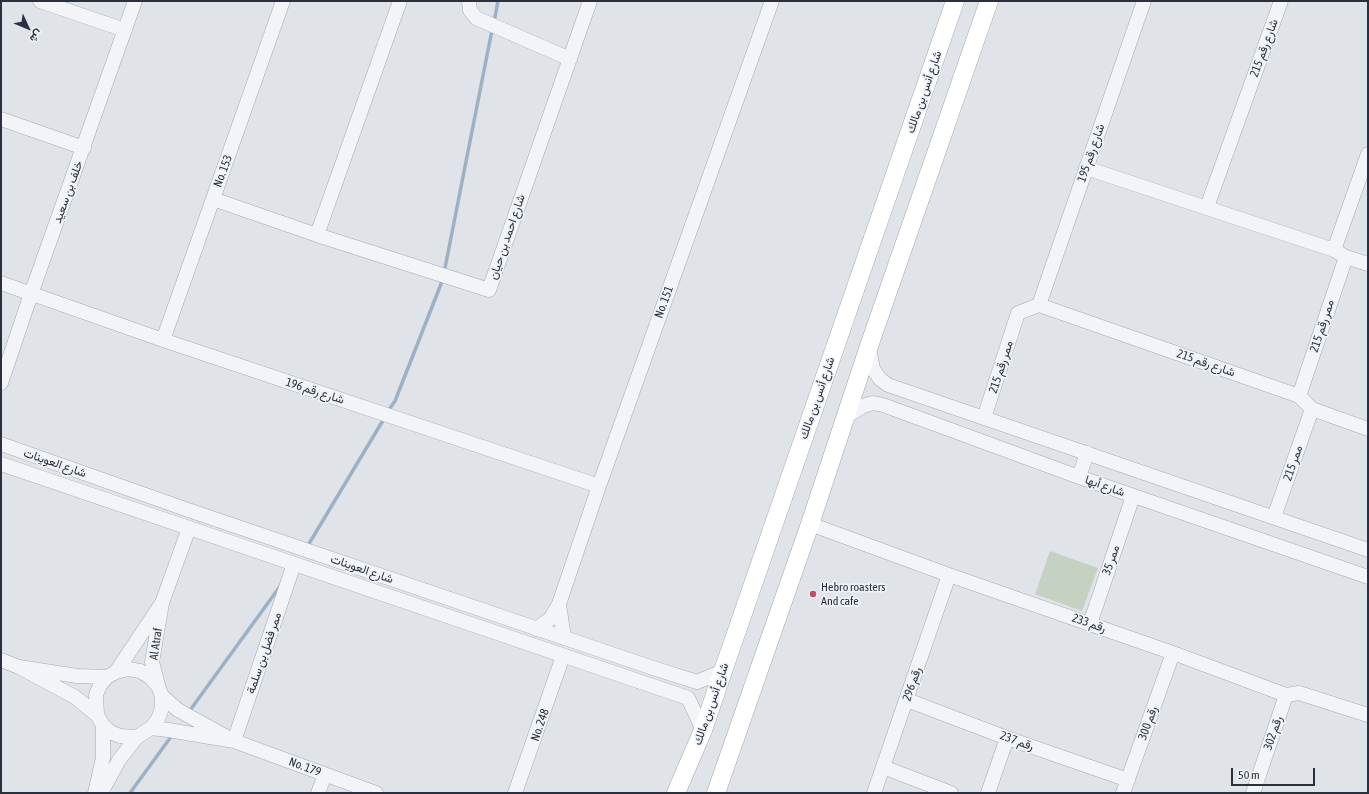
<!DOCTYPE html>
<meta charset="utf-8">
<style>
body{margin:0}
#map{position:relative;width:1369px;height:794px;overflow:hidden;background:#e0e3e8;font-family:"Asap Condensed",Vazirmatn,sans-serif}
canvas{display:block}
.frame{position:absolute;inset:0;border:2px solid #29313f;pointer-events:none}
.north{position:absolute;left:8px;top:8px;width:40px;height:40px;-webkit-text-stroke:3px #eff2f6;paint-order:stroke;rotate:134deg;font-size:11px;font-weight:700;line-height:16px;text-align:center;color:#29313f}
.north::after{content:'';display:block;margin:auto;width:14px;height:18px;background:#29313f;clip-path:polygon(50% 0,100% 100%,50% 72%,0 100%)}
.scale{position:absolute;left:1231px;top:768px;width:84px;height:18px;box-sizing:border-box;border:2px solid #29313f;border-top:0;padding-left:5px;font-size:12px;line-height:14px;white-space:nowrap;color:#29313f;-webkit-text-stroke:3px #eff2f6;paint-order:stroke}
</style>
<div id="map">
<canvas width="1369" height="794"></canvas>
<div class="frame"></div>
<div class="north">ش</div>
<div class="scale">50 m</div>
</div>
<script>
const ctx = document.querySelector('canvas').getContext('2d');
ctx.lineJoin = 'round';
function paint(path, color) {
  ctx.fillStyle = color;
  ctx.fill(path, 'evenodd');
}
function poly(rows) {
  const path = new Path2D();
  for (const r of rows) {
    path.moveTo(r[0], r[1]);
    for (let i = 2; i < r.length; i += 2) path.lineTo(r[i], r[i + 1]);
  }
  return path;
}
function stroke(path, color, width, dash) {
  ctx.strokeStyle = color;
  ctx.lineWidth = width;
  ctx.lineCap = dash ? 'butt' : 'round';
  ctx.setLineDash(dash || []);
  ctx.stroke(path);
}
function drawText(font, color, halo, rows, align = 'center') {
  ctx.font = font + ' "Asap Condensed",Vazirmatn,sans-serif';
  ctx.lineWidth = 3.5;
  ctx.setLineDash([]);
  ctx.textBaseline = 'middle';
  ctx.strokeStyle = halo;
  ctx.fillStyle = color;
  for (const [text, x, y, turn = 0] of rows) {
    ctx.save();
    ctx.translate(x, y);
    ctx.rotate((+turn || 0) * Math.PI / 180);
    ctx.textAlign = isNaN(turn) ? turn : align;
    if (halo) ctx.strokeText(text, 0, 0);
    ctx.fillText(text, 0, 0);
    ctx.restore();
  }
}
const green = poly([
 [1050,551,1098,568,1082,611,1035,594]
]);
const stream = poly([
 [494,22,498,1],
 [444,273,492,30],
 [388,411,395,401,443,279],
 [307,547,385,417],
 [188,713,281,585],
 [130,793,173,734]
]);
const minor = poly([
 [40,1,125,30],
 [469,1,470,10,476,18,570,59],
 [1,119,84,148],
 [1086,168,1334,250,1346,257,1368,264],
 [213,199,317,235,489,290,590,1],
 [1207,207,1281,1],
 [317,235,400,1],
 [1334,250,1368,154],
 [1,283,163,340,599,486],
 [1039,305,1299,396,1312,409,1368,429],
 [1039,305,1144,1],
 [163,340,283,1],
 [869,348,873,369,880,379,888,385,1368,550],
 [1,383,31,294,135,1],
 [1299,396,1346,257],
 [844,418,863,406,873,403,883,405,1079,477,1368,577],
 [984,418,1018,313,1039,305],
 [1,444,194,512,653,668,697,682,723,671],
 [1,464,688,698,703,730],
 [1079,477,1087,453],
 [1274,517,1312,409],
 [810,524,949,575,1173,653,1286,695,1299,693,1368,715],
 [294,564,234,741,376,793],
 [162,603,189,528],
 [559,604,564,638],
 [1090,624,1133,496],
 [536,629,550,619,559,604,599,486,772,1],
 [1,660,19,667],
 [128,669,140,671,150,677,158,686,162,696,162,708,158,719,151,728,137,737,120,736,110,732,103,725,97,715,96,695,100,685,107,677,116,672,128,669],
 [116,672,162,603,152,662,158,685],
 [907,700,1007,738,1128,780],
 [97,715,75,697,19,667,77,676,107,677],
 [151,728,168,730,234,741,178,710,162,696],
 [883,767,951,793],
 [95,793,103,758,103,725],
 [101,793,119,760,137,737],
 [318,793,325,775],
 [515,793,563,656],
 [874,793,949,575],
 [988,793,1007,738],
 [1123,793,1173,653],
 [1253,793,1286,695]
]);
const major = poly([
 [676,793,703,730,723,671,955,1],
 [716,793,810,524,869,346,989,1]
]);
const markers = [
 [813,594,4,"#c74b5e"]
];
const streetNames = [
 ["شارع رقم 215",1264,48,-70],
 ["شارع أنس بن مالك",924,92,-71],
 ["شارع رقم 195",1091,153,-71],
 ["No. 153",223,171,-70],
 ["خلف بن سعيد",68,192,-70],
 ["شارع احمد بن حيان",507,237,-71],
 ["No. 151",664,302,-70],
 ["ممر رقم 215",1322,326,-72],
 ["شارع رقم 215",1206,363,19],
 ["ممر رقم 215",1001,367,-72],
 ["شارع رقم 196",315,391,18],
 ["شارع أنس بن مالك",817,398,-71],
 ["شارع العوينات",55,463,19],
 ["ممر 215",1293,463,-71],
 ["شارع أبها",1105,486,19],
 ["ممر 35",1111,560,-71],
 ["شارع العوينات",362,569,19],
 ["رقم 233",1089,623,19],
 ["Al Atraf",156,644,-82],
 ["ممر فضل بن سلمة",264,653,-71],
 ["رقم 296",912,684,-71],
 ["شارع أنس بن مالك",711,704,-71],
 ["رقم 300",1148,723,-70],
 ["No. 248",540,725,-71],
 ["رقم 302",1273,733,-71],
 ["رقم 237",1017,741,20],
 ["No. 179",305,767,20]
];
const poiNames = [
 ["Hebro roasters",821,587],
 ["And cafe",821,601]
];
paint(green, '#c6d2c1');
stroke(stream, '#9db1c6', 3.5);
stroke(minor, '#a5aab2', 15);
stroke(major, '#a0a8b3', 19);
stroke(minor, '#f2f4f7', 14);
stroke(major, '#fff', 18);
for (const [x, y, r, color] of markers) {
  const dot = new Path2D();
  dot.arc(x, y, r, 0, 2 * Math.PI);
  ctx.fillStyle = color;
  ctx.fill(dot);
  stroke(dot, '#eff2f6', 1.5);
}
drawText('12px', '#29313f', '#eff2f6', streetNames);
drawText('12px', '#29313f', '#eff2f6', poiNames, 'left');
</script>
